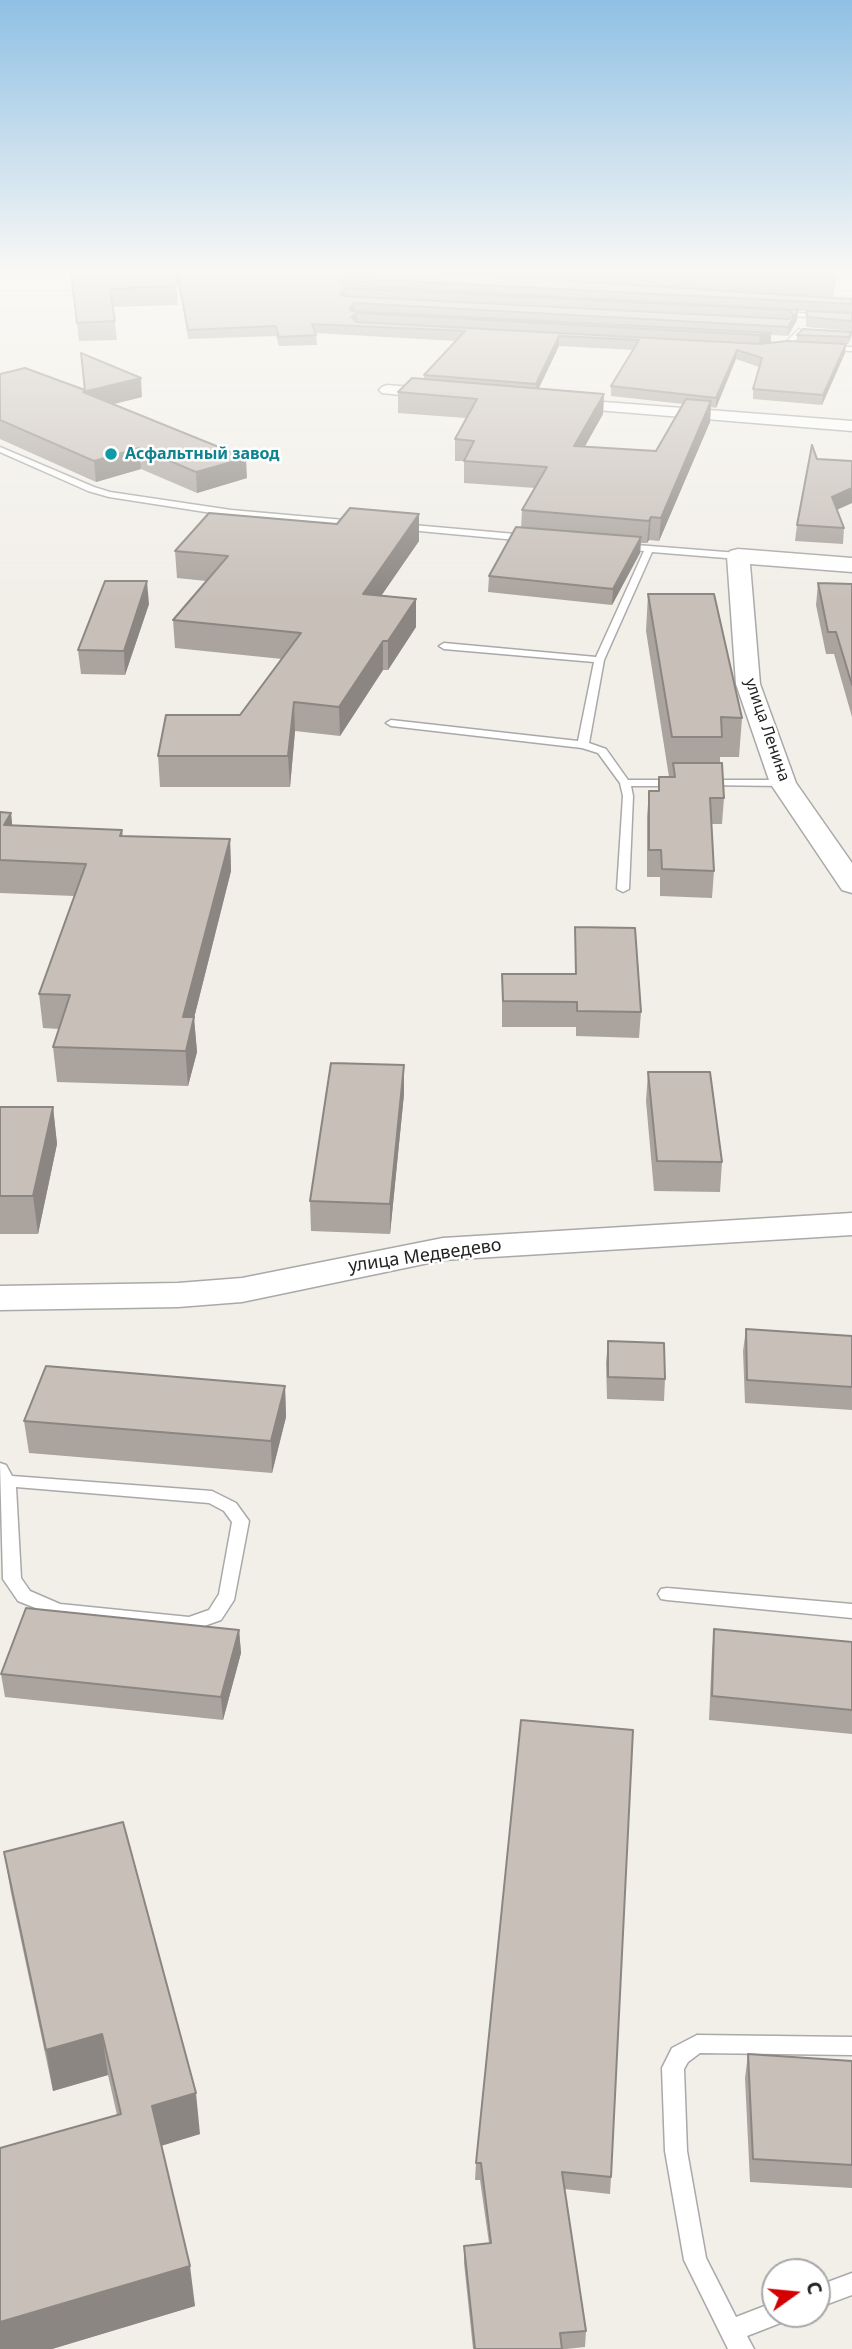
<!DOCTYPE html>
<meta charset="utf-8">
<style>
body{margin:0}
#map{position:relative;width:852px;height:2349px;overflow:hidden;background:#f2efe9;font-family:"Noto Sans",sans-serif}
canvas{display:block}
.north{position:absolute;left:761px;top:2258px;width:70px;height:70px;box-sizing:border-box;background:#fff;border:2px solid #a7a7a7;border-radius:50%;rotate:75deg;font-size:19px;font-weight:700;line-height:28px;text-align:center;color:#222}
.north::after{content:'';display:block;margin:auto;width:24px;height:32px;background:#d40000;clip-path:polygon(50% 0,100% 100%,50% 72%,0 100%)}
</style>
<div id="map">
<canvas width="852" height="2349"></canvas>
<div class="north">С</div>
</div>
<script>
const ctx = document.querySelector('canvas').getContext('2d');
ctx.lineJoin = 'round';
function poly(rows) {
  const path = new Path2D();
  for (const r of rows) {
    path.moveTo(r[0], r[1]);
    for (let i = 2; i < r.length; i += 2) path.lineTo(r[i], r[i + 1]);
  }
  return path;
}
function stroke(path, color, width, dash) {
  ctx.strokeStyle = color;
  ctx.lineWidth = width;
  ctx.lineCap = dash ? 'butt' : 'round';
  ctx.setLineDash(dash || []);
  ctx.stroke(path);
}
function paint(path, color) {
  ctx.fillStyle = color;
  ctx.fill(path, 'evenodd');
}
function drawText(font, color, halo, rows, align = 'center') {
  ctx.font = font + ' "Noto Sans",sans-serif';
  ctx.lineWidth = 5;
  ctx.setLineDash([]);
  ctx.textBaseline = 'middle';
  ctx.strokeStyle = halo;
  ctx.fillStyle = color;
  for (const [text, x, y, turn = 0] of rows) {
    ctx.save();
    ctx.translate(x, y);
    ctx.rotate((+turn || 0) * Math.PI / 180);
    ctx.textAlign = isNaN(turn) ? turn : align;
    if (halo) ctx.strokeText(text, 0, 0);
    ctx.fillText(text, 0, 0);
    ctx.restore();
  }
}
const service = poly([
 [780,312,852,316,852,320,778,315,780,312],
 [799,329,803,331,789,348,773,349,773,345,784,344,799,329],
 [826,346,852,347,852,351,823,350,826,346],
 [0,447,94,487,110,492,231,510,356,521,360,524,356,527,231,516,109,497,88,491,0,452,0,447],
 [401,524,527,535,531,538,527,541,398,529,398,525,401,524],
 [624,544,738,553,742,556,738,559,652,552,604,660,589,743,606,749,628,780,676,780,681,783,676,786,631,786,633,796,629,889,623,892,617,889,623,796,620,783,598,753,582,748,391,726,386,723,391,720,578,741,594,662,444,649,439,646,444,643,596,657,644,551,621,549,620,547,624,544],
 [704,780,783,780,788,783,783,786,700,785,699,783,704,780],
 [0,1463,6,1465,12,1476,212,1491,236,1503,249,1521,234,1600,221,1620,190,1631,58,1617,18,1601,3,1579,0,1463],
 [16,1487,209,1503,224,1511,232,1522,219,1594,209,1610,189,1617,60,1604,30,1591,21,1578,16,1487],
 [667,1588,852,1604,852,1618,667,1600,661,1599,658,1594,661,1589,667,1588],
 [697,2035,852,2037,852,2055,700,2053,688,2062,684,2069,687,2151,706,2258,736,2317,775,2302,775,2314,787,2314,783,2322,747,2336,754,2349,728,2349,684,2260,665,2151,662,2068,672,2048,697,2035],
 [852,2273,852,2295,817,2308,817,2286,852,2273]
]);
const minor = poly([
 [387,385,437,389,445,394,437,399,382,393,379,390,382,387,387,385],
 [565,399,852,421,852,431,560,407,557,404,565,399]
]);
const tertiary = poly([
 [738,549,852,558,852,572,750,564,760,684,796,783,852,863,852,893,842,890,770,783,736,684,727,556,730,551,738,549],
 [852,1213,852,1235,443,1260,242,1302,178,1307,0,1310,0,1286,178,1283,242,1278,443,1238,852,1213]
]);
const wall = poly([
 [71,272,175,272,178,305,113,307,117,340,79,341],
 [177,272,837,272,833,297,852,299,852,331,806,327,806,311,798,311,797,320,788,336,771,335,771,343,797,341,797,335,852,332,851,339,848,344,845,344,845,353,822,405,753,399,753,389,759,367,736,359,716,408,711,407,710,422,659,541,649,540,647,543,641,543,640,553,612,605,488,592,489,576,521,528,522,510,535,488,464,483,464,461,455,461,455,439,466,418,398,413,398,392,424,379,424,375,456,341,316,333,317,345,279,346,276,336,188,339],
 [559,346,634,350,611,386,611,396,683,404,656,451,584,447,603,414,604,394,539,388],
 [81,353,142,397,114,404,247,478,197,493,141,469,96,482,0,439,0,374,84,390],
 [817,459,852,461,852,503,837,510,844,528,843,544,795,541,797,525],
 [419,514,419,541,381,595,416,599,416,627,388,670,383,670,340,736,295,731,290,787,160,787,158,756,240,715,282,659,175,648,173,620,206,581,177,578,175,551,337,524],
 [818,583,852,584,852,717,834,654,826,654,816,605],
 [648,594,742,718,739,757,720,757,720,763,724,798,722,824,711,824,714,871,712,898,660,896,660,877,647,877,647,817,649,791,658,791,659,777,669,777,646,631],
 [149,604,125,675,81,674,78,650],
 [0,812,11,813,12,825,122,830,123,836,230,839,231,871,194,1018,197,1052,188,1086,57,1082,53,1047,59,1029,43,1028,39,994,74,896,0,893],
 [575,927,641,1012,639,1038,576,1036,576,1027,502,1027,502,974,575,974],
 [648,1072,722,1162,720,1192,654,1191,646,1101],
 [404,1094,390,1234,311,1231,310,1201],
 [0,1107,53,1107,57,1144,38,1234,0,1234],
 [746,1329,852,1336,852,1410,745,1403,743,1351],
 [608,1341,665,1379,664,1401,607,1399,606,1363],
 [285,1386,286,1417,272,1473,29,1453,24,1421],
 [714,1629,852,1642,852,1734,709,1720,712,1652],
 [239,1630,241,1653,223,1720,5,1697,1,1674],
 [4,1852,200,2134,161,2146,195,2306,52,2349,0,2349,117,2115,108,2075,53,2091,11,1893],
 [748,2054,852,2061,852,2188,750,2182,745,2078],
 [476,2163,611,2177,610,2194,564,2189,586,2331,585,2347,566,2349,473,2349,464,2263,464,2246,489,2243,480,2180,475,2180]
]);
const shadedWall = poly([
 [836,272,837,272,833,297,835,278],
 [345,288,345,297,340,294],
 [354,303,354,312,349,309],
 [798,310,797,320,788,336,788,327],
 [357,313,357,322,352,326,351,317],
 [771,333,771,343,759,344,760,335],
 [559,336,559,346,536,394,536,384],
 [846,344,845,353,822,405,823,395],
 [737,350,736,359,716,408,716,398],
 [141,378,142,397,85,411,83,392],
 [604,394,603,414,573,468,574,446],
 [711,401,710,422,659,541,661,518],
 [139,448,141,469,96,482,94,461],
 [246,458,247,478,197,493,196,472],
 [852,488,852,503,831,512,832,497],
 [419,514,419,541,364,621,363,594],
 [651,517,649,540,647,543,649,521],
 [641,537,640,553,612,605,613,589],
 [147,581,149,604,125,675,124,651],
 [416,599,416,627,388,670,388,641],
 [383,641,383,670,340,736,339,707],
 [294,702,295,731,290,787,288,756],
 [11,813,14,844,4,825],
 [230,839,231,871,194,1018,197,1052,188,1086,183,1017],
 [404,1065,404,1094,390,1234,390,1204],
 [53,1107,57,1144,38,1234,33,1196],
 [285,1386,286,1417,272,1473,271,1441],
 [239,1630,241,1653,223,1720,221,1697],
 [102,2034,108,2075,53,2091,46,2050],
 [196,2093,200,2134,157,2147,152,2106],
 [190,2266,195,2306,52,2349,0,2349,0,2322]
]);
const building = poly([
 [71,272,175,272,177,286,110,289,115,321,77,323,71,272],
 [177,272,431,272,852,299,852,304,343,278,340,283,343,285,798,310,788,327,354,303,349,309,352,311,771,333,760,335,357,313,351,317,357,322,760,344,787,341,846,344,823,395,753,389,762,358,737,350,716,398,611,386,639,340,559,336,536,384,424,375,465,331,312,324,316,335,279,337,276,326,188,330,177,272],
 [345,288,789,310,794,315,789,319,343,296,340,294,345,288],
 [734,272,836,272,835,278,734,272],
 [806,311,852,313,852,321,807,317,806,311],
 [803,329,852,332,849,337,797,335,803,329],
 [81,353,141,378,83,392,246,458,196,472,139,448,94,461,0,420,0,374,25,368,85,390,81,353],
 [412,378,604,394,574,446,656,451,686,399,711,401,661,518,651,517,649,521,522,510,547,467,464,461,474,441,455,439,477,399,398,392,412,378],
 [812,445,817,459,852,461,852,488,832,497,844,528,797,525,812,445],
 [350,508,419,514,363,594,416,599,388,641,383,641,339,707,294,702,288,756,158,756,166,715,240,715,301,633,173,620,228,556,175,551,209,513,337,524,350,508],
 [516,527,641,537,613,589,489,576,516,527],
 [105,581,147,581,124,651,78,650,105,581],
 [818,583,852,584,852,685,836,632,828,632,818,583],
 [648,594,714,594,742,718,721,717,722,737,672,737,648,594],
 [673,763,722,763,724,798,710,798,714,871,662,869,661,850,649,850,649,791,659,791,659,777,675,777,673,763],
 [0,812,11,813,4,825,122,830,120,836,230,839,183,1017,194,1017,186,1051,53,1047,70,995,39,994,86,864,0,860,0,812],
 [575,927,635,928,641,1012,577,1011,577,1002,503,1001,502,974,576,974,575,927],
 [331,1063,404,1065,390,1204,310,1201,331,1063],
 [648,1072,710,1072,722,1162,657,1161,648,1072],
 [0,1107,53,1107,33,1196,0,1196,0,1107],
 [746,1329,852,1336,852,1387,747,1380,746,1329],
 [608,1341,664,1343,665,1379,608,1377,608,1341],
 [46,1366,285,1386,271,1441,24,1421,46,1366],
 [26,1608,239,1630,221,1697,1,1674,26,1608],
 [714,1629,852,1642,852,1710,712,1696,714,1629],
 [521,1720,633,1730,611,2177,562,2172,586,2331,560,2333,562,2349,475,2349,464,2246,491,2243,481,2163,476,2163,521,1720],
 [123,1822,196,2093,152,2106,190,2266,0,2322,0,2148,121,2114,102,2034,46,2050,4,1852,123,1822],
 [748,2054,852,2061,852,2165,753,2159,748,2054]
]);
const markers = [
 [111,454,7,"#0f9aa8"]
];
const farCulturenames = [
 ["Асфальтный завод",125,454]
];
const farStreetnames = [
 ["улица Ленина",767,730,71]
];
const streetNames = [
 ["улица Медведево",425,1256,-8]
];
stroke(service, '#a9a9a9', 3);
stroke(minor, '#a9a9a9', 3);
stroke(tertiary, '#a9a9a9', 3);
paint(service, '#fff');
paint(minor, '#fff');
paint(tertiary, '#fff');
paint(wall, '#aba49e');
paint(shadedWall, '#8b8681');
paint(building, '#c7bfb8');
stroke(building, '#8b8681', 2);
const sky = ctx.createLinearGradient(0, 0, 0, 601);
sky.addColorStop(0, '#8fc0e4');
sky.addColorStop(0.45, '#f9f8f5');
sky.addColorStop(1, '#f9f8f500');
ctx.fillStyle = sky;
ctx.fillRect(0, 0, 852, 601);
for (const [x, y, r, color] of markers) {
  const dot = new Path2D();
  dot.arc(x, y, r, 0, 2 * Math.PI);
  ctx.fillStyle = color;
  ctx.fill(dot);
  stroke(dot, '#fff', 2.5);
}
drawText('bold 16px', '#0d838f', '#fff', farCulturenames, 'left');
drawText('16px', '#222', '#fff', farStreetnames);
drawText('18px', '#222', '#fff', streetNames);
</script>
